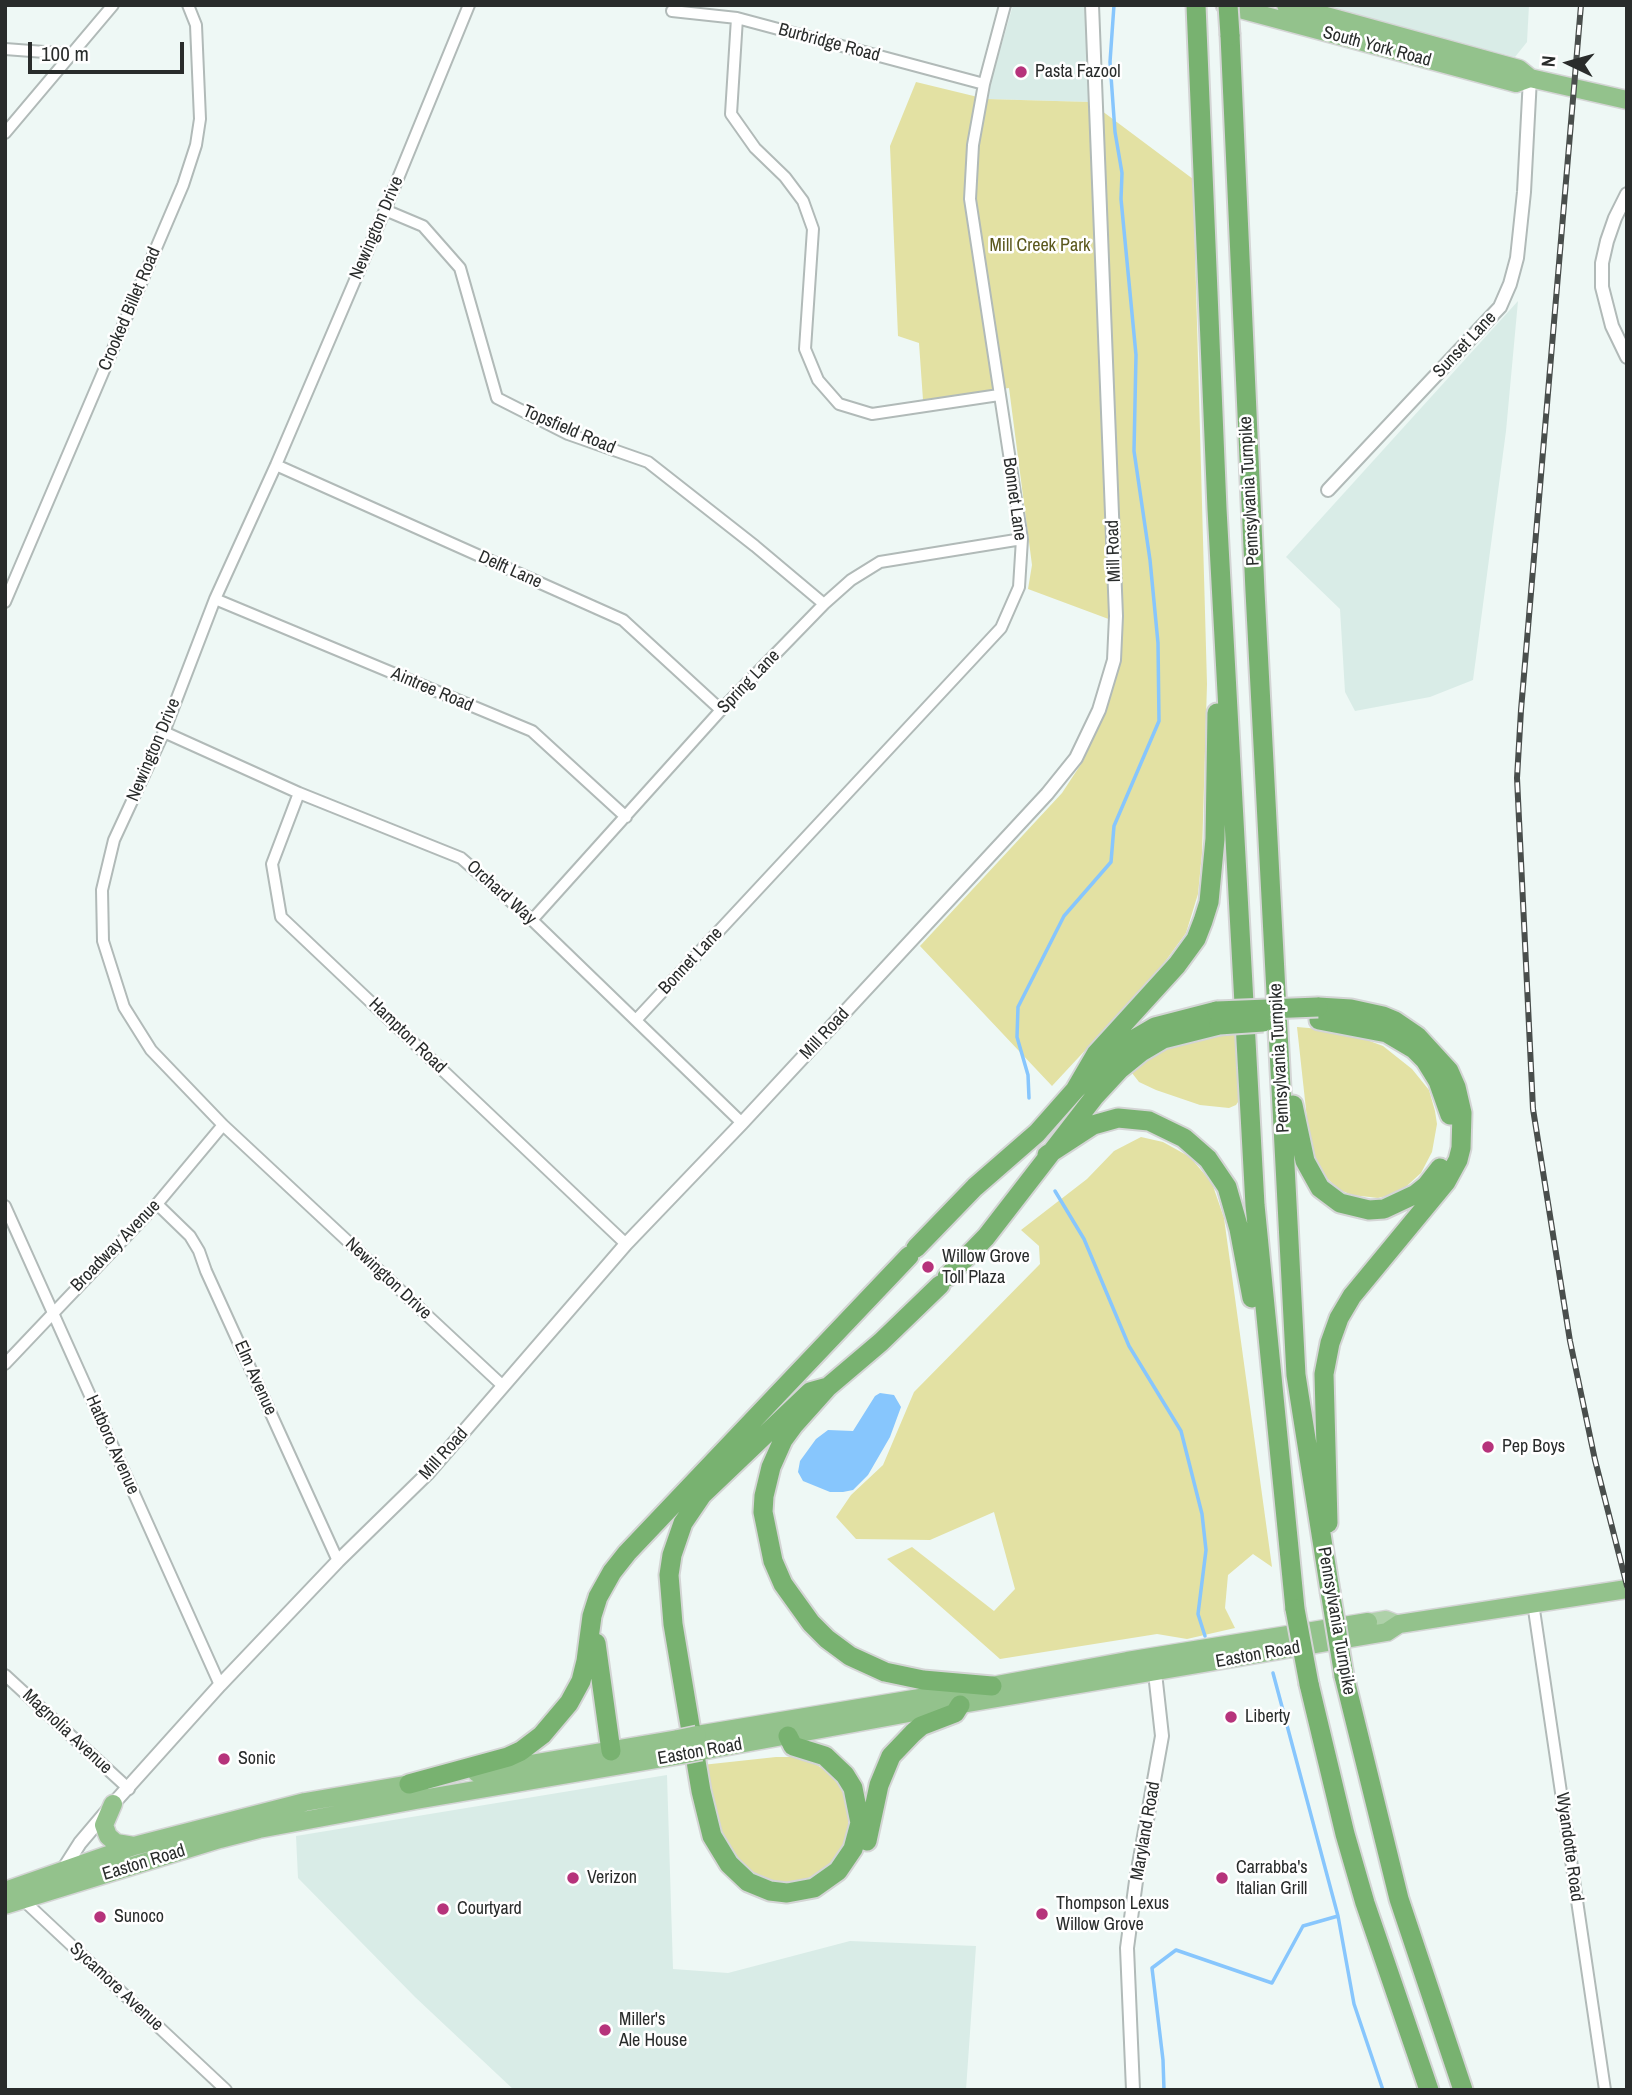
<!DOCTYPE html>
<style>
body{margin:0}
#map{position:relative;width:1632px;height:2095px;overflow:hidden;background:#eef8f5;font-family:"Archivo Narrow",sans-serif}
canvas{display:block}
.frame{position:absolute;inset:0;border:7px solid #292c2b;pointer-events:none}
.north{position:absolute;left:1534px;top:28px;width:70px;height:70px;-webkit-text-stroke:5px #fff;paint-order:stroke;rotate:275deg;font-size:19px;font-weight:700;line-height:28px;text-align:center;color:#292c2b}
.north::after{content:'';display:block;margin:auto;width:24px;height:32px;background:#292c2b;clip-path:polygon(50% 0,100% 100%,50% 72%,0 100%)}
.scale{position:absolute;left:28px;top:42px;width:156px;height:32px;box-sizing:border-box;border:4px solid #292c2b;border-top:0;padding-left:9px;font-size:21px;line-height:24px;white-space:nowrap;color:#292c2b;-webkit-text-stroke:5px #fff;paint-order:stroke}
</style>
<div id="map">
<canvas width="1632" height="2095"></canvas>
<div class="frame"></div>
<div class="north">N</div>
<div class="scale">100 m</div>
</div>
<script>
const ctx = document.querySelector('canvas').getContext('2d');
ctx.lineJoin = 'round';
function paint(path, color) {
  ctx.fillStyle = color;
  ctx.fill(path, 'evenodd');
}
function poly(rows) {
  const path = new Path2D();
  for (const r of rows) {
    path.moveTo(r[0], r[1]);
    for (let i = 2; i < r.length; i += 2) path.lineTo(r[i], r[i + 1]);
  }
  return path;
}
function stroke(path, color, width, dash) {
  ctx.strokeStyle = color;
  ctx.lineWidth = width;
  ctx.lineCap = dash ? 'butt' : 'round';
  ctx.setLineDash(dash || []);
  ctx.stroke(path);
}
function drawText(font, color, halo, rows, align = 'center') {
  ctx.font = font + ' "Archivo Narrow",sans-serif';
  ctx.lineWidth = 5;
  ctx.setLineDash([]);
  ctx.textBaseline = 'middle';
  ctx.strokeStyle = halo;
  ctx.fillStyle = color;
  for (const [text, x, y, turn = 0] of rows) {
    ctx.save();
    ctx.translate(x, y);
    ctx.rotate((+turn || 0) * Math.PI / 180);
    ctx.textAlign = isNaN(turn) ? turn : align;
    if (halo) ctx.strokeText(text, 0, 0);
    ctx.fillText(text, 0, 0);
    ctx.restore();
  }
}
const built = poly([
 [1013,5,1086,5,1090,102,986,99],
 [1310,5,1529,5,1527,42,1515,57],
 [1518,301,1506,431,1473,680,1430,697,1355,711,1345,692,1340,609,1286,557],
 [667,1775,673,1969,728,1973,850,1941,976,1946,966,2090,514,2090,415,1997,298,1878,296,1836]
]);
const green = poly([
 [916,82,986,99,1090,102,1193,179,1207,684,1202,853,1198,894,1186,933,1156,974,1052,1086,920,946,1062,793,1083,761,1107,705,1117,673,1122,624,1028,589,1032,565,1009,388,923,400,919,343,898,336,890,146],
 [1239,1027,1240,1099,1236,1105,1229,1108,1200,1105,1156,1090,1139,1082,1132,1073,1132,1068,1157,1049],
 [1297,1027,1343,1031,1383,1046,1412,1069,1429,1090,1435,1111,1437,1124,1432,1152,1421,1173,1399,1193,1378,1198,1352,1195,1340,1190,1321,1173,1313,1159,1309,1137],
 [1141,1137,1163,1142,1190,1157,1212,1183,1224,1218,1272,1567,1253,1554,1228,1575,1225,1608,1235,1628,1187,1639,1157,1634,1000,1659,887,1559,912,1547,994,1611,1015,1589,994,1512,930,1540,856,1539,836,1517,851,1495,883,1465,914,1392,1040,1264,1039,1246,1021,1230,1087,1179,1114,1151],
 [776,1757,795,1757,814,1763,823,1769,835,1780,843,1792,848,1809,848,1831,843,1848,831,1864,818,1874,801,1881,787,1883,759,1878,731,1856,704,1782,702,1765]
]);
const water = poly([
 [880,1393,894,1395,901,1407,890,1437,868,1475,853,1490,843,1492,830,1492,803,1481,798,1472,800,1461,816,1439,828,1430,853,1431,875,1396]
]);
const stream = poly([
 [1029,1098,1028,1075,1017,1037,1018,1007,1064,916,1111,862,1114,826,1159,721,1158,643,1150,560,1134,451,1136,355,1121,199,1122,173,1115,132,1110,62,1114,5],
 [1055,1191,1084,1239,1129,1346,1181,1431,1202,1514,1206,1550,1198,1614,1205,1636],
 [1273,1673,1338,1916,1354,2004,1383,2090],
 [1164,2090,1163,2060,1152,1968,1176,1950,1272,1983,1303,1926,1338,1916]
]);
const minor = poly([
 [469,5,385,210,276,465,215,599,164,732,114,840,102,890,103,941,124,1007,151,1050,223,1125,503,1386],
 [672,11,737,18,984,84],
 [737,18,731,114,755,148,785,177,803,201,813,229,805,349,818,380,839,404,872,414,999,395],
 [5,49,71,54],
 [5,133,113,5],
 [385,210,423,226,460,268,497,398,568,434,648,462,755,546,824,604],
 [276,465,623,620,721,710],
 [215,599,532,731,626,817],
 [5,602,183,185,196,145,200,119,196,25,188,5],
 [164,732,299,793,461,858,532,920,742,1123],
 [299,793,272,864,281,917,626,1244],
 [532,920,721,710,824,604,851,580,880,562,1022,539],
 [636,1020,1001,628,1019,587,1022,539,970,199,973,145,984,84,1005,5],
 [157,1204,190,1236,199,1251,206,1271,338,1561],
 [5,1206,220,1685],
 [5,1364,157,1204,223,1125],
 [1533,1603,1605,2090],
 [5,1675,129,1789],
 [21,1898,226,2090]
]);
const tertiary = poly([
 [1627,194,1615,218,1607,241,1602,263,1602,287,1612,326,1627,357],
 [1328,490,1500,307,1510,284,1517,258,1524,192,1530,78],
 [61,1873,80,1843,113,1804,220,1685,338,1561,428,1473,626,1244,742,1123,1047,794,1076,758,1099,710,1114,660,1116,616,1092,5],
 [1133,2090,1127,1948,1136,1881,1162,1736,1154,1664]
]);
const primary = poly([
 [1368,1622,1386,1619,1399,1624]
]);
const trunk = poly([
 [1225,5,1516,83,1530,78],
 [1286,5,1519,69,1530,78,1627,100],
 [697,1735,992,1686,1127,1661,1368,1622],
 [701,1751,909,1713,1387,1632,1399,1624,1627,1589],
 [477,1773,678,1739],
 [113,1804,104,1825,108,1836,116,1843,134,1846],
 [5,1891,134,1846,305,1802,422,1782],
 [5,1905,220,1839,259,1829,416,1800,681,1755]
]);
const motorway = poly([
 [1196,5,1217,509,1255,1205,1295,1609],
 [1230,35,1255,591,1296,1375,1330,1591],
 [1318,1007,1351,1009,1383,1016,1395,1021,1417,1036,1449,1071,1456,1087,1462,1113,1461,1148,1458,1160,1446,1182,1352,1296,1339,1318,1330,1343,1324,1374,1328,1523],
 [1319,1020,1387,1033,1414,1049,1425,1060,1438,1081,1450,1115],
 [1075,1090,1096,1054,1177,965,1196,939,1203,921,1209,902,1215,839,1217,713],
 [1293,1105,1305,1161,1320,1188,1340,1203,1369,1210,1384,1209,1416,1194,1426,1186,1440,1168],
 [1047,1155,1093,1125,1118,1118,1149,1121,1184,1138,1208,1159,1227,1187,1239,1229,1252,1298],
 [916,1248,975,1187,1037,1133,1075,1090,1119,1048,1155,1027,1217,1011],
 [947,1277,986,1237,1095,1096,1120,1069,1141,1052,1163,1039,1219,1025],
 [940,1285,881,1342,828,1387,794,1425,783,1440,771,1467,764,1496,763,1512,773,1561,783,1584,811,1623,827,1639,850,1656,885,1672,923,1680,992,1686],
 [596,1643,611,1751],
 [1344,1676,1399,1899,1463,2090],
 [1309,1684,1345,1834,1365,1903,1429,2090],
 [788,1736,793,1746,825,1756,845,1775,853,1788,860,1823,853,1849,838,1871,814,1888,787,1893,770,1891,748,1882,729,1864,712,1836,701,1791,673,1624,669,1575,672,1555,683,1523,702,1495,810,1392,828,1387],
 [409,1784,508,1757,521,1751,542,1735,569,1703,581,1681,586,1661,592,1616,598,1597,612,1572,627,1553,909,1256],
 [867,1841,879,1785,891,1756,913,1733,921,1726,955,1713,960,1705]
]);
const rail = poly([
 [1581,5,1521,710,1517,778,1533,1109,1570,1341,1595,1460,1627,1586]
]);
const trunkBridge = poly([
 [678,1739,697,1735],
 [681,1755,701,1751]
]);
const motorwayBridge = poly([
 [1228,5,1230,35],
 [1217,1011,1318,1007],
 [1219,1025,1263,1022],
 [1330,1591,1344,1676],
 [1295,1609,1309,1684]
]);
const markers = [
 [1021,72,7,"#b6337b"],
 [928,1267,7,"#b6337b"],
 [1488,1447,7,"#b6337b"],
 [1231,1717,7,"#b6337b"],
 [224,1759,7,"#b6337b"],
 [573,1878,7,"#b6337b"],
 [1222,1878,7,"#b6337b"],
 [443,1909,7,"#b6337b"],
 [1042,1914,7,"#b6337b"],
 [100,1917,7,"#b6337b"],
 [605,2030,7,"#b6337b"]
];
const streetNames = [
 ["Burbridge Road",829,43,15],
 ["South York Road",1377,47,15],
 ["Newington Drive",377,228,-67],
 ["Crooked Billet Road",130,309,-67],
 ["Sunset Lane",1465,345,-47],
 ["Topsfield Road",569,430,23],
 ["Pennsylvania Turnpike",1250,491,-93],
 ["Bonnet Lane",1014,499,82],
 ["Mill Road",1114,551,-92],
 ["Delft Lane",510,570,24],
 ["Spring Lane",749,682,-46],
 ["Aintree Road",432,690,23],
 ["Newington Drive",154,750,-67],
 ["Orchard Way",501,893,42],
 ["Bonnet Lane",691,961,-47],
 ["Mill Road",825,1034,-47],
 ["Hampton Road",407,1036,44],
 ["Pennsylvania Turnpike",1280,1058,-93],
 ["Broadway Avenue",116,1246,-46],
 ["Newington Drive",388,1279,43],
 ["Elm Avenue",255,1378,66],
 ["Hatboro Avenue",112,1445,66],
 ["Mill Road",444,1454,-48],
 ["Pennsylvania Turnpike",1336,1621,80],
 ["Easton Road",1258,1655,-10],
 ["Magnolia Avenue",67,1732,43],
 ["Easton Road",700,1752,-10],
 ["Maryland Road",1146,1831,-80],
 ["Wyandotte Road",1569,1847,82],
 ["Easton Road",144,1863,-17],
 ["Sycamore Avenue",116,1987,43]
];
const poiNames = [
 ["Pasta Fazool",1035,72],
 ["Willow Grove",942,1257],
 ["Toll Plaza",942,1278],
 ["Pep Boys",1502,1447],
 ["Liberty",1245,1717],
 ["Sonic",238,1759],
 ["Carrabba's",1236,1868],
 ["Italian Grill",1236,1889],
 ["Verizon",587,1878],
 ["Thompson Lexus",1056,1904],
 ["Willow Grove",1056,1925],
 ["Courtyard",457,1909],
 ["Sunoco",114,1917],
 ["Miller's",619,2020],
 ["Ale House",619,2041]
];
const parkNames = [
 ["Mill Creek Park",1040,246]
];
paint(built, '#d9ece7');
paint(green, '#e3e1a3');
paint(water, '#87c6fd');
stroke(stream, '#87c6fd', 3.5);
stroke(minor, '#b1bab8', 14);
stroke(tertiary, '#b1bab8', 16);
stroke(primary, '#d4d5d5', 19);
stroke(trunk, '#d4d5d5', 21);
stroke(motorway, '#d4d5d5', 23);
stroke(minor, '#fff', 10);
stroke(tertiary, '#fff', 12);
stroke(primary, '#aed1a9', 16);
stroke(trunk, '#93c28c', 18);
stroke(motorway, '#78b270', 19);
stroke(rail, '#494e4c', 6);
stroke(rail, '#fff', 3.5, [10]);
stroke(trunkBridge, '#d4d5d5', 21, []);
stroke(motorwayBridge, '#d4d5d5', 23, []);
stroke(trunkBridge, '#93c28c', 18);
stroke(motorwayBridge, '#78b270', 19);
for (const [x, y, r, color] of markers) {
  const dot = new Path2D();
  dot.arc(x, y, r, 0, 2 * Math.PI);
  ctx.fillStyle = color;
  ctx.fill(dot);
  stroke(dot, '#fff', 2.5);
}
drawText('18px', '#292c2b', '#fff', streetNames);
drawText('18px', '#292c2b', '#fff', poiNames, 'left');
drawText('18px', '#5a571c', '#fff', parkNames);
</script>
